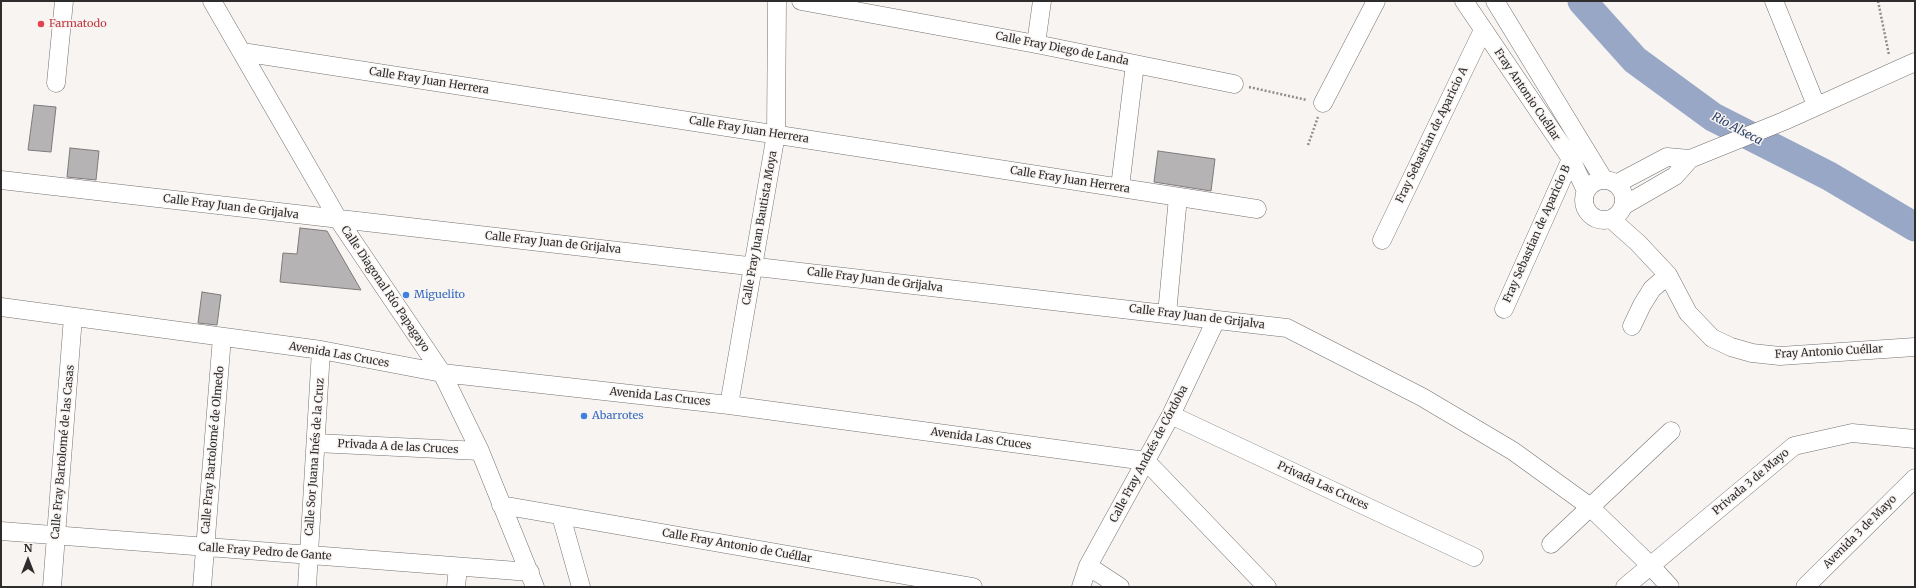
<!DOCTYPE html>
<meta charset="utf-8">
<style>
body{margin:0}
#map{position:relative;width:1916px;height:588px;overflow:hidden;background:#f8f4f2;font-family:Merriweather,serif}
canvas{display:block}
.frame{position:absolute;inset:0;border:2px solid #2e2c2c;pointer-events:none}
.north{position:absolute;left:8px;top:540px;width:40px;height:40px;-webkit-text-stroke:3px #f8f4f2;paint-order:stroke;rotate:0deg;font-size:11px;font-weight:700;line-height:16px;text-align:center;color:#2e2c2c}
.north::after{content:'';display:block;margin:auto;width:14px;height:18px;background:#2e2c2c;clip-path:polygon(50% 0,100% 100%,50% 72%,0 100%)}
</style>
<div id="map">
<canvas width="1916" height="588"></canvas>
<div class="frame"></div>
<div class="north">N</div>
</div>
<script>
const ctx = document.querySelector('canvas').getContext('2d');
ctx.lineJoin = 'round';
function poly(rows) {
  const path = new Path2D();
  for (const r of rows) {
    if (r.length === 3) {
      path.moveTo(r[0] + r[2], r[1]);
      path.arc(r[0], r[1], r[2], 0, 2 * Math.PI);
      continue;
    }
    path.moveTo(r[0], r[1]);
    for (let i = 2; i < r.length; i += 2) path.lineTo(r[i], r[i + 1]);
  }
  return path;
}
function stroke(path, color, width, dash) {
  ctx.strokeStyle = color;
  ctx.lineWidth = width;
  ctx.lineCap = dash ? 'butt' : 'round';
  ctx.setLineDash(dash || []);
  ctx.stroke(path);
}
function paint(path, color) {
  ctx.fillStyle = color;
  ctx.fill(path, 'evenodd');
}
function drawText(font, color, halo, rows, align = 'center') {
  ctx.font = font + ' Merriweather,serif';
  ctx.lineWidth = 3;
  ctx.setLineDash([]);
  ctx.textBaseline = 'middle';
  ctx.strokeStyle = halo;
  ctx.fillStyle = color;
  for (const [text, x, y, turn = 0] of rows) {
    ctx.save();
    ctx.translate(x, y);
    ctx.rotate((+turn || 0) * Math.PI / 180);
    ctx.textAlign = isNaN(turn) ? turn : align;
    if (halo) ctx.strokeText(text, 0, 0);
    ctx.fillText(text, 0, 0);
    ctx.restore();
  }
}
const river = poly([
 [1582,1,1635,60,1713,117,1829,176,1915,227]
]);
const building = poly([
 [34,105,56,107,51,152,28,150,34,105],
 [70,148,99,151,96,180,67,177,70,148],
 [1158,151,1215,159,1211,191,1154,182,1158,151],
 [300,228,327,231,361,290,280,282,283,253,297,254,300,228],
 [202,292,221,295,217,325,198,323,202,292]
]);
const path = poly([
 [1878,1,1889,55],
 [1249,87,1307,100],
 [1308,145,1318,117]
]);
const minor = poly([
 [212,1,338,219,442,373,480,451,535,587],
 [801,1,1036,44,1234,84],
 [1464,1,1571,159,1586,191],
 [1495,1,1604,180],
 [1774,1,1816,105],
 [1036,44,1042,1],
 [242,52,1257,209],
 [56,83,64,1],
 [1323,103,1376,1],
 [1604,200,20],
 [1,180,1287,328,1422,397,1513,451,1589,506,1650,565,1670,587],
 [1616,184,1667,157,1690,159],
 [1120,187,1135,64],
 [1623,206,1675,176,1690,159,1784,121,1915,62],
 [1611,219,1638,243,1668,275,1688,313,1712,338,1731,347,1752,353,1780,356,1915,347],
 [1382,240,1483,30],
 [1,307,321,350,442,373,729,405,1146,461,1267,587],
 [1504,309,1571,159],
 [1167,314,1178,197],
 [1632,326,1642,305,1652,289,1668,275],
 [729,405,776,134,777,1],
 [1171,415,1474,557],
 [316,443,480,451],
 [501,505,973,587],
 [561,516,581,587],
 [1,531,530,572],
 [1551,544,1671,431],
 [1088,566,1120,587],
 [52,587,73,317],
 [202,587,222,337],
 [307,587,321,350],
 [456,587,458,567],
 [1081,587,1088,566,1171,415,1216,320],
 [1625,587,1794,446,1852,433,1915,439],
 [1805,587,1915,478]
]);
const markers = [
 [41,24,4,"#e0444e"],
 [406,295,4,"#3f7fe0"],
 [584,416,4,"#3f7fe0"]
];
const healthNames = [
 ["Farmatodo",49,24]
];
const streetNames = [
 ["Calle Fray Diego de Landa",1062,49,11],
 ["Calle Fray Juan Herrera",429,81,9],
 ["Fray Antonio Cuéllar",1527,95,56],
 ["Calle Fray Juan Herrera",749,130,9],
 ["Fray Sebastian de Aparicio A",1432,135,-64],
 ["Calle Fray Juan Herrera",1070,180,9],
 ["Calle Fray Juan de Grijalva",231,207,7],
 ["Calle Fray Juan Bautista Moya",760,228,-80],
 ["Fray Sebastian de Aparicio B",1537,234,-66],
 ["Calle Fray Juan de Grijalva",553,243,6],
 ["Calle Fray Juan de Grijalva",875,280,7],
 ["Calle Diagonal Río Papagayo",385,289,56],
 ["Calle Fray Juan de Grijalva",1197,317,7],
 ["Fray Antonio Cuéllar",1829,352,-3],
 ["Avenida Las Cruces",339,355,10],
 ["Avenida Las Cruces",660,397,6],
 ["Avenida Las Cruces",981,439,8],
 ["Privada A de las Cruces",398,447,3],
 ["Calle Fray Bartolomé de Olmedo",213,450,-85],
 ["Calle Fray Bartolomé de las Casas",63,452,-85],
 ["Calle Fray Andrés de Córdoba",1149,454,-62],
 ["Calle Sor Juana Inés de la Cruz",315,457,-86],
 ["Privada 3 de Mayo",1751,482,-40],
 ["Privada Las Cruces",1323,486,25],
 ["Avenida 3 de Mayo",1860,532,-45],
 ["Calle Fray Antonio de Cuéllar",737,546,10],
 ["Calle Fray Pedro de Gante",265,552,4]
];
const shopNames = [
 ["Miguelito",414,295],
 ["Abarrotes",592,416]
];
const waterNames = [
 ["Rio Alseca",1737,129,28]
];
stroke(river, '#97a7c5', 29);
paint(building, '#b6b3b5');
stroke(building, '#7d7a7b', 1);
stroke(minor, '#757270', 19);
stroke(path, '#908d8c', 2.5, [2, 2]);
stroke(minor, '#fff', 18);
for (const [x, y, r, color] of markers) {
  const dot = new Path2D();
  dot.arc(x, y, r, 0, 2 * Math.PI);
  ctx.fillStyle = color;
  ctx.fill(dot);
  stroke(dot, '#f8f4f2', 1.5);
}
drawText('11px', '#be3a42', '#f8f4f2', healthNames, 'left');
drawText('11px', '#2e2c2c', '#f8f4f2', streetNames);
drawText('11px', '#366cbe', '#f8f4f2', shopNames, 'left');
drawText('italic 12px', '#2a406a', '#f8f4f2', waterNames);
</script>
